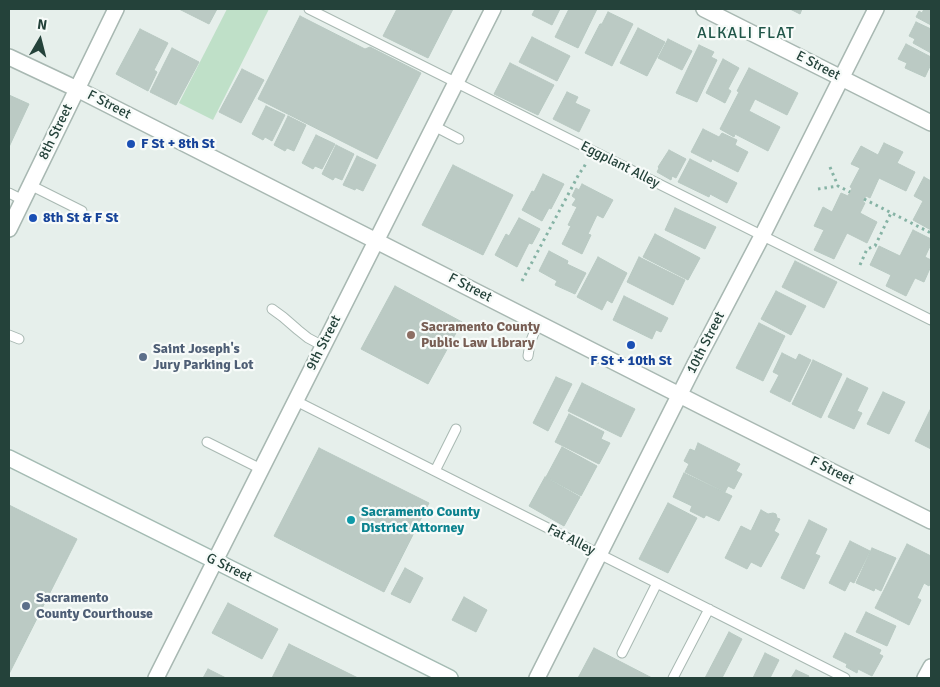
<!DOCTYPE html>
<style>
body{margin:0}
#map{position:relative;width:940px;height:687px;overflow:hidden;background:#e6efeb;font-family:Signika,sans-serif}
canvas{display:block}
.frame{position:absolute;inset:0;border:10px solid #24423a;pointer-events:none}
.north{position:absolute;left:15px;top:15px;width:50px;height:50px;-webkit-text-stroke:4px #f7fbf9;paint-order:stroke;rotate:8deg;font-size:14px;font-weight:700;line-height:20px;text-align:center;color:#24423a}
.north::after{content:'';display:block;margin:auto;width:18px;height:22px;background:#24423a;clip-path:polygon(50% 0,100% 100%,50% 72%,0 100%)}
</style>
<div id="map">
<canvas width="940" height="687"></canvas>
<div class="frame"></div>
<div class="north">N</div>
</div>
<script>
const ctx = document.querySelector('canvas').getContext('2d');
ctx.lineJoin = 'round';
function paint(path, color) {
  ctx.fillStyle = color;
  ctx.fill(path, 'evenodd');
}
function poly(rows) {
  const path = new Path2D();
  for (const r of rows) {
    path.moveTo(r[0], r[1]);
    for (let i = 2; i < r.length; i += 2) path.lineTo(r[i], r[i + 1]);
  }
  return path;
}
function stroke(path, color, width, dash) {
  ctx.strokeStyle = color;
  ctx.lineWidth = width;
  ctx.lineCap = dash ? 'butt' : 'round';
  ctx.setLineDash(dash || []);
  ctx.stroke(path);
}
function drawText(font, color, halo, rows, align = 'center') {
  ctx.font = font + ' Signika,sans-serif';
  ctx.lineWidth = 4.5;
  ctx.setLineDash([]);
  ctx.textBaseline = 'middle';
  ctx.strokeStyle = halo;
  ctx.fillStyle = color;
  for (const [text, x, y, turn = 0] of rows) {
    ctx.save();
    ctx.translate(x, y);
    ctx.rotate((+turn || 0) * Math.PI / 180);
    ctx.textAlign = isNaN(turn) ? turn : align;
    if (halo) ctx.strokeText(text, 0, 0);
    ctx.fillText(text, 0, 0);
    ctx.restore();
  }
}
const green = poly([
 [227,9,269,9,213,120,179,103]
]);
const building = poly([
 [179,9,217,9,209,24,179,9],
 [397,9,453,9,428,58,383,36,397,9],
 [535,9,560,9,552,25,532,15,535,9],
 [569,9,597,9,578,48,555,37,569,9],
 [790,9,802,9,800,14,790,9],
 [924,9,931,9,931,25,916,17,919,11,922,13,924,9],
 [608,12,633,24,612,66,585,53,600,24,602,24,608,12],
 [300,16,365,49,370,47,421,73,377,159,258,99,300,16],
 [916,22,931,29,931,53,913,43,915,39,909,36,916,22],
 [638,28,665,42,647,76,620,63,638,28],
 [140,29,168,43,154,70,157,72,148,91,116,74,140,29],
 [532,37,570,56,557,81,519,62,532,37],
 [668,39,692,51,682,70,658,58,668,39],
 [906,44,931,57,931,64,925,77,905,68,907,63,898,59,906,44],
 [699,45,714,52,711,57,717,60,697,102,676,93,699,45],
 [172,48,199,62,176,105,150,92,172,48],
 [723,59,739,68,728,89,731,91,725,103,706,93,723,59],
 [510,63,554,85,538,115,494,94,510,63],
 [749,68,798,93,787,115,755,99,749,111,780,127,768,151,735,134,734,137,720,129,739,92,737,91,749,68],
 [242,69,264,80,241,123,219,112,242,69],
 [567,92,578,97,575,103,590,110,579,132,553,119,567,92],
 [9,95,29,104,9,147,9,95],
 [266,106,285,115,272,141,265,137,263,140,252,134,266,106],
 [288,116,306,125,294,151,287,148,285,151,274,145,288,116],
 [703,129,719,137,722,133,737,140,735,145,748,152,738,172,712,159,711,162,691,152,703,129],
 [316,135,335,144,322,169,315,166,313,169,302,163,316,135],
 [884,143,903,152,897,163,915,172,906,191,879,178,870,198,866,196,863,202,865,203,860,213,877,222,867,243,847,233,834,259,814,250,824,230,814,226,823,207,832,212,841,193,848,196,852,188,850,187,860,168,851,164,861,146,878,155,884,143],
 [336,145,354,154,342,180,335,177,333,180,322,174,336,145],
 [669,150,686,159,676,178,672,176,671,180,657,172,659,168,658,167,669,150],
 [357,156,376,165,363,191,356,188,355,190,343,185,357,156],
 [690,159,737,183,727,203,710,194,709,197,678,182,690,159],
 [453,165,513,195,483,255,422,225,453,165],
 [543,174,564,184,551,209,549,208,542,221,522,210,532,191,534,192,543,174],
 [924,177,931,181,931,230,913,220,923,201,914,196,924,177],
 [582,184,613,200,603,218,597,215,588,234,591,235,582,254,562,244,571,226,568,225,577,207,572,205,576,199,572,196,576,188,579,190,582,184],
 [675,208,716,227,705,249,665,230,675,208],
 [519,218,540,229,532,244,529,243,517,267,495,255,506,234,509,236,519,218],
 [913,230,931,239,931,244,925,257,931,260,931,266,924,282,915,278,906,296,886,286,891,275,870,265,879,246,900,256,913,230],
 [655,234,700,258,688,280,643,257,655,234],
 [549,251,568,261,567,264,586,273,575,294,555,285,557,281,539,271,549,251],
 [598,257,627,273,612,303,607,300,602,310,577,297,598,257],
 [639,257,685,280,673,305,627,282,639,257],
 [795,261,837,282,824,308,782,287,795,261],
 [395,286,462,322,428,384,361,349,395,286],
 [776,291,806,306,791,335,761,319,776,291],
 [624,296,668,318,661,332,656,330,652,339,613,320,624,296],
 [759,323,785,336,763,381,736,368,759,323],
 [782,353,796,360,799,354,811,360,790,402,770,392,779,375,773,372,782,353],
 [813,360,842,374,821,418,792,404,813,360],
 [556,377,572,384,548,431,533,423,556,377],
 [847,378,868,388,857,411,862,413,854,429,828,417,847,378],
 [582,383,635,409,621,437,568,411,582,383],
 [883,392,905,402,889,434,867,424,883,392],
 [931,408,931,449,915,441,931,408],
 [569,414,604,432,601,439,610,443,599,464,555,442,569,414],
 [698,443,740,464,736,471,742,474,734,489,728,486,725,492,685,472,689,464,684,461,690,449,695,451,698,443],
 [562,447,597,466,581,496,546,477,562,447],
 [319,448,429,503,384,592,274,536,319,448],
 [684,473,732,496,719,521,706,515,704,518,690,511,692,506,673,497,684,473],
 [545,477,580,497,564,526,529,506,545,477],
 [668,503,697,518,668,573,639,559,668,503],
 [9,505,77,539,9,674,9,505],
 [761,510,768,514,773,513,776,514,777,518,780,519,774,531,779,534,761,567,751,562,747,569,725,558,741,526,751,531,761,510],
 [809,520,827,529,815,554,820,556,804,589,781,578,809,520],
 [850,541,870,551,854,583,850,581,845,591,829,583,850,541],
 [907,544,931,556,931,581,929,586,924,583,917,598,921,600,909,625,875,608,907,544],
 [872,548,896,558,881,591,875,588,874,591,856,583,872,548],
 [405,568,423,578,410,603,391,594,405,568],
 [464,597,487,610,476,632,452,620,464,597],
 [228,603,278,629,262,659,212,633,228,603],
 [866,612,896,626,887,646,856,632,866,612],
 [729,632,742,639,722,678,705,678,729,632],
 [845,633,881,650,879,654,883,656,872,676,858,669,857,673,846,667,847,664,833,657,845,633],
 [289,644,358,678,272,678,289,644],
 [594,648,652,678,578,678,594,648],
 [765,653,779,660,770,678,753,678,765,653],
 [208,669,226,678,203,678,208,669],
 [796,670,809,676,808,678,791,678,796,670]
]);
const path = poly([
 [830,167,838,186,850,192],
 [818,189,838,186],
 [864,199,931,233],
 [860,265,867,249,875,246,891,213],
 [522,281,579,174,584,167,587,161]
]);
const lane = poly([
 [309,9,931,320],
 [434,126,459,139],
 [30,185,82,211],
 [9,193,23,200],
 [272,309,283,317,298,330,308,338,323,346],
 [9,335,19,339],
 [528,356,530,343,538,323],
 [296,401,845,678],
 [207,442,261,469],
 [435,471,456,429],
 [622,653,657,583],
 [673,678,709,609]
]);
const street = poly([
 [704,9,931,123],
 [9,57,77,89,707,409,931,521],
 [9,229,116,9],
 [156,678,493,9],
 [537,678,695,364,762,236,876,9],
 [925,678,931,667]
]);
const secondary = poly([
 [9,458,450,678]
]);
const markers = [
 [131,144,5,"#1a4fb4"],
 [33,218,5,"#1a4fb4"],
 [411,335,5,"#8d6e63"],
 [631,345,5,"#1a4fb4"],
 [143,357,5,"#5c6f8a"],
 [351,520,5,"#0f9aa8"],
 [26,606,5,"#5c6f8a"]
];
const streetNames = [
 ["E Street",818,66,27],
 ["F Street",109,105,27],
 ["8th Street",56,132,-64],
 ["Eggplant Alley",620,165,27],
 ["F Street",470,288,27],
 ["9th Street",324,343,-63],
 ["10th Street",706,343,-63],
 ["F Street",832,471,26],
 ["Fat Alley",571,540,27],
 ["G Street",229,568,26]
];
const transitNames = [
 ["F St + 8th St",141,144],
 ["8th St & F St",43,218],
 ["F St + 10th St",631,361,"center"]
];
const educationNames = [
 ["Sacramento County",421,327],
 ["Public Law Library",421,343]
];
const serviceNames = [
 ["Saint Joseph's",153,349],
 ["Jury Parking Lot",153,365],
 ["Sacramento",36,598],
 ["County Courthouse",36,614]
];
const cultureNames = [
 ["Sacramento County",361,512],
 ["District Attorney",361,528]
];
const quarterNames = [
 ["ALKALI FLAT",746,34]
];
paint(green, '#bfe0c8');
paint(building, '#bbcac4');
stroke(building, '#b8c9c2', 1);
stroke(lane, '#a8b8b2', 11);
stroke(street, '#a8b8b2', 18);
stroke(secondary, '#a4bbb3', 18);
stroke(path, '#86b3a5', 3, [2.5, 4]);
stroke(lane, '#fff', 9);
stroke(street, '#fff', 15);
stroke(secondary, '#fff', 15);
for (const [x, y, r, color] of markers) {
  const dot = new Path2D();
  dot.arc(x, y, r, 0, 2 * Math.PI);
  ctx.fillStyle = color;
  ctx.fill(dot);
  stroke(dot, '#f7fbf9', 2);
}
drawText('14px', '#24423a', '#f7fbf9', streetNames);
drawText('bold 14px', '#164399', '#f7fbf9', transitNames, 'left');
drawText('bold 14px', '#785e54', '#f7fbf9', educationNames, 'left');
drawText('bold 14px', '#4e5e75', '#f7fbf9', serviceNames, 'left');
drawText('bold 14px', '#0d838f', '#f7fbf9', cultureNames, 'left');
ctx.letterSpacing = '1px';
drawText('16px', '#1f5548', '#f7fbf9', quarterNames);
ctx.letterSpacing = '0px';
</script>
